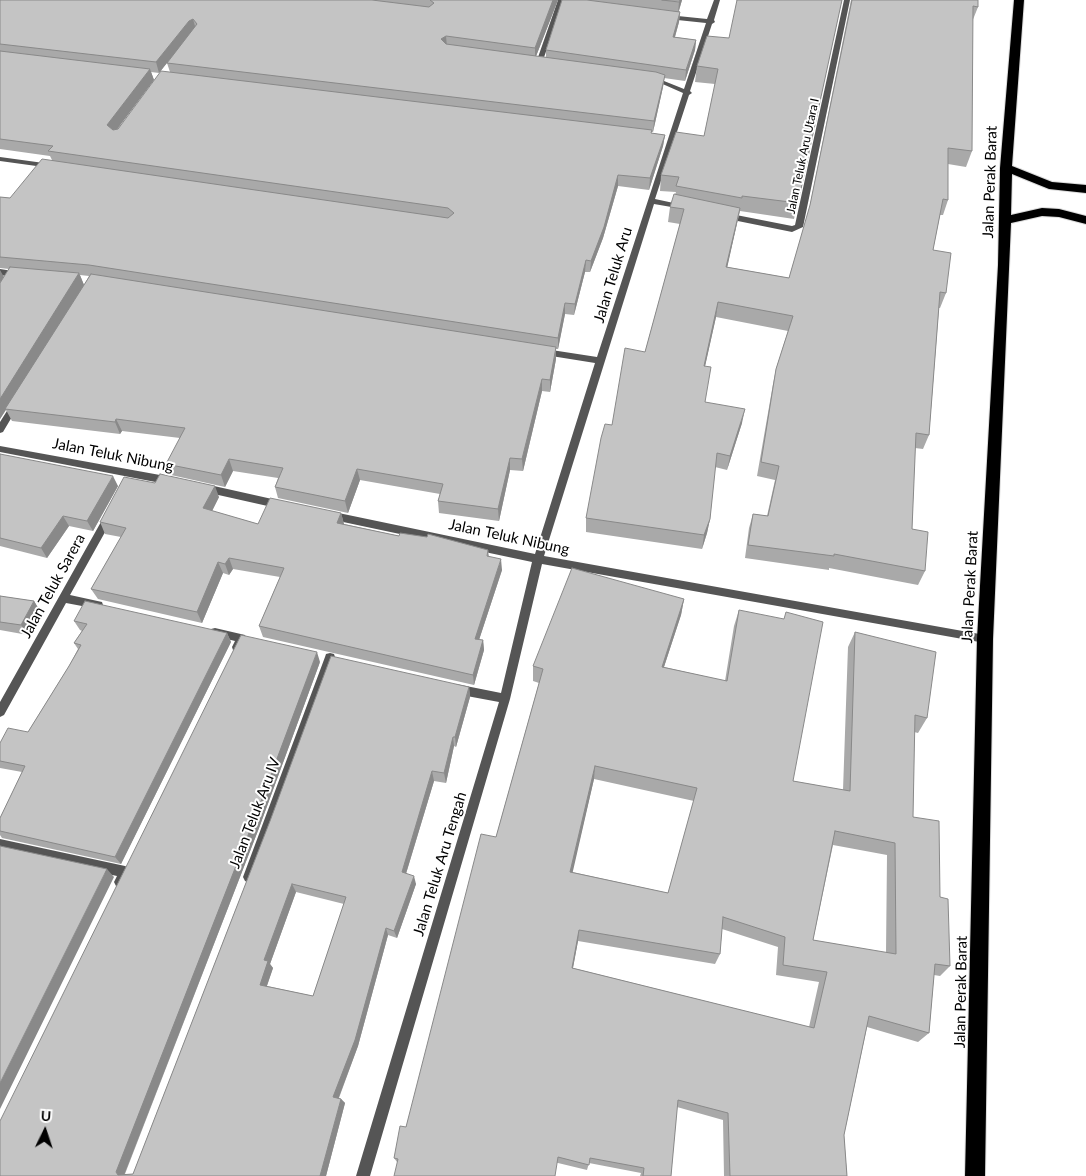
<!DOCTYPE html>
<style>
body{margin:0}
#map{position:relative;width:1086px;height:1176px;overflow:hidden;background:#fff;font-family:Lato,sans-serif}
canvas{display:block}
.north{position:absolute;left:20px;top:1106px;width:50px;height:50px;-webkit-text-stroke:4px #fff;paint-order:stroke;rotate:4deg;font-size:14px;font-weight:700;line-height:20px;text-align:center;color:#000}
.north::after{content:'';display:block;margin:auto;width:18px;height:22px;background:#000;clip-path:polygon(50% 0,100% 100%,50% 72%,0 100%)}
</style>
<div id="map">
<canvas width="1086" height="1176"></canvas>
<div class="north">U</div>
</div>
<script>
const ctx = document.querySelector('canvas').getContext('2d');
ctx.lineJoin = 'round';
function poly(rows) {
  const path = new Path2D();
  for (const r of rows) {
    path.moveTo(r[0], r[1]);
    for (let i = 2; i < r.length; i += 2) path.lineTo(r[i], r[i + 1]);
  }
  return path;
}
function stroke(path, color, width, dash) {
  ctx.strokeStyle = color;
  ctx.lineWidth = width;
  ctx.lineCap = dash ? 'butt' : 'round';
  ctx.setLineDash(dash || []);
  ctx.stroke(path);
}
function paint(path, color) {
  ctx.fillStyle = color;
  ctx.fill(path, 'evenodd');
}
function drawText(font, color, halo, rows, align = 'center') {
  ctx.font = font + ' Lato,sans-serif';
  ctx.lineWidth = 4;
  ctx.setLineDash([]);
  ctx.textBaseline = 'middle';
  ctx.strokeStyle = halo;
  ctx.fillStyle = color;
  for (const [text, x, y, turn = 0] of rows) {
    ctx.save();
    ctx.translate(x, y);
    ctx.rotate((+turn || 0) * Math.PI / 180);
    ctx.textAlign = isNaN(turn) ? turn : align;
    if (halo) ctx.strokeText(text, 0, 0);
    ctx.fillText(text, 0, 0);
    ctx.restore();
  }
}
const street = poly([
 [558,0,564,0,542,63,537,64,536,63,558,0],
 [714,0,720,0,714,20,715,22,712,24,690,91,692,93,689,95,655,199,683,205,687,207,683,209,654,204,544,556,985,635,989,636,990,639,989,642,985,643,542,564,510,699,370,1176,356,1176,499,702,456,694,452,692,451,689,452,686,456,684,501,693,532,562,329,519,324,515,329,511,535,554,595,363,545,355,541,352,545,349,597,357,683,93,649,78,654,77,684,89,706,23,668,19,665,17,668,15,707,19,714,0],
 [844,0,850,0,803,227,792,232,723,218,722,216,726,213,792,226,795,225,844,0],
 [0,157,51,164,55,166,51,168,0,161,0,157],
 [0,269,19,272,23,275,19,278,0,275,0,269],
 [15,402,19,405,3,432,0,433,0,422,12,403,15,402],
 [0,446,171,477,176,481,171,485,0,452,0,446],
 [205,484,281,501,286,505,281,509,205,492,200,488,205,484],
 [109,512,114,516,70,595,102,602,103,605,102,608,98,609,66,603,4,715,0,717,0,702,106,513,109,512],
 [215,628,245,635,246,638,241,650,237,651,233,650,232,647,235,641,211,635,210,632,211,629,215,628],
 [330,653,334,654,335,657,255,877,253,881,249,883,245,881,243,877,325,657,326,654,330,653],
 [0,839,125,866,129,868,131,872,124,886,120,888,116,886,114,882,117,876,0,851,0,839]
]);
const highway = poly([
 [1014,0,1024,0,1012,166,1052,182,1086,185,1086,193,1049,189,1012,174,1011,215,1042,208,1059,209,1086,216,1086,224,1059,217,1042,216,1011,223,993,639,985,1176,965,1176,977,639,998,265,1000,168,1014,0]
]);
const wall = poly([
 [0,0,558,0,536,56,546,57,546,50,562,0,682,0,679,11,680,12,679,22,675,37,696,40,695,50,685,81,664,78,663,87,653,132,651,132,651,133,665,135,663,146,649,190,618,186,603,238,590,272,585,272,574,315,565,314,558,349,556,349,556,359,550,392,542,391,523,471,510,470,499,521,439,513,438,501,440,494,360,480,348,513,278,498,275,487,278,478,233,471,225,487,171,475,166,464,180,438,122,431,120,434,12,421,6,410,0,419,0,283,9,269,0,268,0,197,10,198,52,160,50,156,0,149],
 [172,56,167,63,170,72,117,129,154,80,151,72,159,73],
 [80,275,89,276,84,285],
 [842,0,794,219,740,211,727,267,789,278,809,210,851,0,978,0,978,7,972,22,972,151,966,167,948,164,948,200,943,215,940,215,933,250,946,293,940,308,939,308,929,435,923,449,915,448,912,529,925,571,918,585,829,568,829,570,745,558,749,528,753,514,767,516,775,480,757,476,773,384,776,369,788,331,716,317,705,366,705,402,742,423,727,470,715,467,710,519,707,533,702,549,586,532,586,518,612,425,645,352,680,224,668,222,670,207,676,192,660,191,661,175,704,136,715,84,695,82,697,66,729,38],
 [0,454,118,486,93,531,69,526,47,558,0,546],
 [155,483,219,497,212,511,258,524,341,513,344,524,399,536,488,550,489,556,502,570,479,640,483,640,484,650,474,685,263,637,259,626,280,577,233,569,229,575,223,573,202,623,98,599,91,589,121,537,105,534,100,522],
 [0,596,34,601,40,611,28,635,0,630],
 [684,599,681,615,664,667,725,681,734,626,739,610,793,781,843,790,848,647,855,632,927,718,918,733,914,732,913,817,940,897,950,966,940,976,934,975,929,1033,918,1042,867,1027,844,1135,847,1176,724,1176,723,1120,677,1107,671,1176,640,1176,641,1173,589,1163,587,1170,558,1163,397,1162,394,1158,406,1127,496,837,539,683,533,681,533,666],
 [594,779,694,801,668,893,572,872],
 [833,845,887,855,886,953,813,940],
 [722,929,778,947,776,975,819,982,809,1027,573,968,578,941,715,964,720,954],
 [74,621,227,633,231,642,121,864,2,838,0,835,0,818,22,772,0,768,0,743,28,732,69,666,78,649,74,643,82,631,80,630],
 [320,662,259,828,125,1174,133,1174,270,821,469,687,470,697,456,747,454,746,446,783,434,781,406,874,416,884,397,938,388,935,358,1046,339,1098,341,1099,345,1103,326,1176,0,1176],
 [296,892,344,904,313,996,267,986,273,968,270,964]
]);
const shadedWall = poly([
 [553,0,558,0,535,59,535,48],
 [680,0,682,0,678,13,679,2],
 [680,12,679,22,672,47,673,37],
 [193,19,196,30,192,32,159,73,156,62,189,21],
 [446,36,447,47,441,39],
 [696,40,695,50,685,81,686,70],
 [150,69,154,80,112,136,107,125],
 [665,75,663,87,653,132,654,121],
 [665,135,663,146,649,190,650,178],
 [618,175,618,186,603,238,590,272,591,261],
 [740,208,737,223,724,282,726,267],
 [586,260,585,272,574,315,575,304],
 [0,270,4,277,0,283],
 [79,273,84,285,0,419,0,399],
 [718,302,716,317,702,380,704,366],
 [565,303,565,314,558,349,558,338],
 [556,347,556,359,550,392,550,380],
 [542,379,542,391,523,471,522,459],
 [745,409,742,423,727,470,730,456],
 [116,419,122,431,120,434,115,422],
 [510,458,510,470,499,521,498,509],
 [229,459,233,471,225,487,221,475],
 [357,469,360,480,348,513,345,501],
 [113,476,118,486,93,531,87,521],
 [215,486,219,497,208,519,203,508],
 [341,513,344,524,340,534,337,523],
 [63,516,69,526,47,558,41,548],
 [710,519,707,533,702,549,704,535],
 [229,558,233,569,229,575,225,564],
 [501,559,502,570,476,649,475,639],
 [218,562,223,573,202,623,197,612],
 [684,599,681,615,659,682,662,667],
 [34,601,40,611,28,635,21,625],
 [227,633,231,642,121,864,115,857],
 [483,640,484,650,474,685,473,675],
 [317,652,320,662,259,828,124,1175,118,1175,116,1172],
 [469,687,470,697,456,747,455,737],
 [453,737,454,746,446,783,444,773],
 [595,766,594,779,570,884,570,872],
 [432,771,434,781,404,880,402,872],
 [107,869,114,877,0,1109,0,1083],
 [414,876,416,884,397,938,394,931],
 [292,884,296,892,270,964,273,968,265,991,260,985,264,960],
 [386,928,388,935,358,1046,337,1102,333,1097],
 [579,930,578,941,571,978,572,968],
 [341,1099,345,1103,326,1176,320,1176]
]);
const building = poly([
 [0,0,372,0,429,7,434,3,430,0,553,0,535,48,446,36,441,39,446,44,656,72,665,75,654,121,167,63,197,24,193,19,189,21,156,62,0,44,0,0],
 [562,0,587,0,680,12,673,37,696,40,686,70,546,50,562,0],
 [662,0,680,0,679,2,662,0],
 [737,0,842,0,798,203,742,196,742,198,676,186,679,177,661,175,676,132,704,136,718,69,697,66,707,36,729,38,737,0],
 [852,0,978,0,978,7,973,6,972,151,948,148,948,200,943,199,933,250,951,253,946,293,940,292,929,435,916,433,912,529,928,532,925,571,834,554,834,556,748,545,753,514,768,516,779,466,761,462,776,369,793,316,718,302,704,366,711,367,705,402,745,409,730,456,717,453,710,519,704,535,586,518,601,438,605,424,612,425,625,348,645,352,684,209,670,207,674,194,740,208,726,267,789,278,810,205,852,0],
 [0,51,150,69,107,125,113,130,118,129,161,71,652,130,651,133,665,135,650,178,618,175,604,227,591,261,586,260,575,304,565,303,558,338,89,265,0,257,0,197,10,198,42,159,448,218,454,213,448,208,48,151,53,146,0,139,0,51],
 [10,267,79,273,0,399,0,283,10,267],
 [91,274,556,347,550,380,542,379,522,459,510,458,498,509,438,501,443,484,357,469,345,501,275,487,283,468,229,459,221,475,166,464,185,428,116,419,115,422,5,409,91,274],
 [0,454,113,476,87,521,63,516,41,548,0,538,0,454],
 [160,474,215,486,203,508,258,524,270,498,341,513,337,523,399,536,400,533,427,537,428,534,488,550,487,556,501,559,475,639,483,640,473,675,259,626,284,568,229,558,225,564,218,562,197,612,91,589,126,528,100,522,124,477,155,483,160,474],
 [572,568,684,599,662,667,727,681,739,610,784,619,786,612,823,622,793,781,850,791,855,632,936,652,927,718,915,715,913,817,939,821,940,897,948,899,950,966,935,964,929,1033,869,1016,844,1135,847,1176,730,1176,728,1113,678,1100,671,1176,643,1176,644,1168,590,1158,589,1165,558,1157,555,1176,394,1176,398,1159,394,1158,400,1126,406,1127,481,834,496,837,543,669,533,666,572,568],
 [595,766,697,788,668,893,570,872,595,766],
 [835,831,895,843,896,954,813,940,835,831],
 [723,917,785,937,783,965,827,972,814,1028,572,968,579,930,720,954,723,917],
 [0,596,34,601,21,625,0,622,0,596],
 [85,601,227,633,115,857,0,831,0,818,25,766,0,761,0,743,8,728,28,732,69,666,81,645,74,643,87,624,74,621,85,601],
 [241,635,317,652,254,820,116,1172,118,1175,133,1174,270,821,331,656,469,687,455,737,453,737,444,773,432,771,402,872,414,876,394,931,386,928,355,1040,333,1097,341,1099,320,1176,0,1176,0,1121,241,635],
 [292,884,346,897,313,996,260,985,268,961,264,960,292,884],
 [0,846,107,869,0,1083,0,846]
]);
const farStreetnames = [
 ["Jalan Teluk Aru Utara I",803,156,-78]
];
const streetNames = [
 ["Jalan Perak Barat",990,182,-88],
 ["Jalan Teluk Aru",613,275,-73],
 ["Jalan Teluk Nibung",113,455,11],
 ["Jalan Teluk Nibung",509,537,12],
 ["Jalan Teluk Sarera",53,586,-61],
 ["Jalan Perak Barat",970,587,-87],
 ["Jalan Teluk Aru IV",255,813,-69],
 ["Jalan Teluk Aru Tengah",440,864,-73],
 ["Jalan Perak Barat",961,992,-89]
];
stroke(highway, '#dbdbdb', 2);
paint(street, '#555');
paint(highway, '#000');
paint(wall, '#a9a9a9');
paint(shadedWall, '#898989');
paint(building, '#c4c4c4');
stroke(building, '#898989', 1);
drawText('12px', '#000', '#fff', farStreetnames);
drawText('15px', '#000', '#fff', streetNames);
</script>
